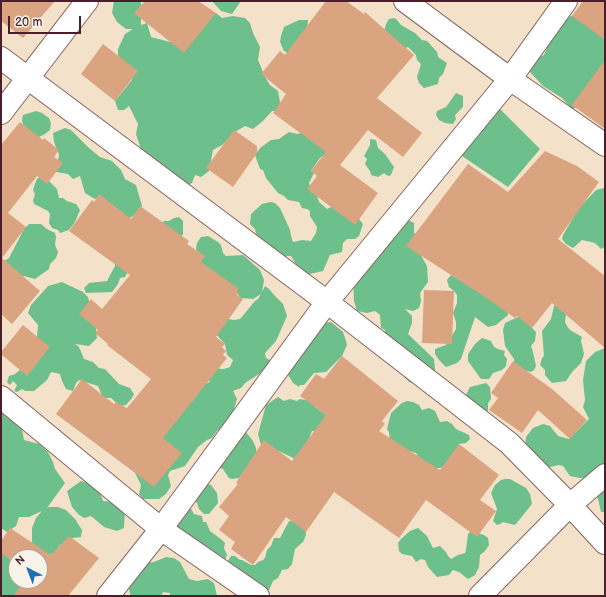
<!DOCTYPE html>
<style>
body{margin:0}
#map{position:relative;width:606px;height:597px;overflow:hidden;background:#f3e2c9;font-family:"Balsamiq Sans",sans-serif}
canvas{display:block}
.frame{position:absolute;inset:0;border:2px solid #4a1f2b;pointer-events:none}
.north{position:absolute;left:8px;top:549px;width:40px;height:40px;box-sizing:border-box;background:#f7f3e8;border:1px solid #b29e9c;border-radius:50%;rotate:318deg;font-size:11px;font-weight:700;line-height:16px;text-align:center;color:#4a1f2b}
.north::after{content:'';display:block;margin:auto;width:14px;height:18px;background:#1f6fb2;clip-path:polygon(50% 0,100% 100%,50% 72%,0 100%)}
.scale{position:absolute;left:8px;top:16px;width:73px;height:18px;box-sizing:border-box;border:2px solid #4a1f2b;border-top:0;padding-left:5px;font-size:12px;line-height:14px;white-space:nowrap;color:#4a1f2b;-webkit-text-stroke:3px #f7f3e8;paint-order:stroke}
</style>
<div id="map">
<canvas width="606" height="597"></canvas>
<div class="frame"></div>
<div class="north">N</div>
<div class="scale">20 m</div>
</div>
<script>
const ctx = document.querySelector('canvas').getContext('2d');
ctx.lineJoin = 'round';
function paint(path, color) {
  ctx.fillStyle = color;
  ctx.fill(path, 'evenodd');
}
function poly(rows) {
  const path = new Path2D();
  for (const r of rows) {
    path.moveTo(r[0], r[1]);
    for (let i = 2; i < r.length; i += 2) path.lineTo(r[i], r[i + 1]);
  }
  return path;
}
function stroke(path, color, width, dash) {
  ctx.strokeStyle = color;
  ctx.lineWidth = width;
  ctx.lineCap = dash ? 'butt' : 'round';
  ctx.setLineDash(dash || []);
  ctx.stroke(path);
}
const forest = poly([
 [114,1,141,1,141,25,147,23,151,37,170,42,208,15,216,13,222,18,233,16,245,18,250,23,253,33,260,47,258,60,265,77,270,85,278,91,280,102,278,111,272,111,263,121,253,129,245,126,235,132,222,145,213,150,209,171,201,177,195,175,192,183,184,187,143,156,136,134,138,124,129,106,124,110,118,110,115,101,132,80,133,70,122,66,118,55,118,49,125,34,133,29,126,29,117,22,112,13],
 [212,1,241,1,232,14,221,11],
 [605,9,605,61,585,104,572,109,562,98,543,86,530,72,531,65,534,59,544,55,554,30,567,17],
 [394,18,396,19,401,25,415,33,422,40,427,41,437,52,438,57,447,63,443,74,439,78,438,84,424,88,419,83,417,77,421,64,417,60,416,55,408,47,403,49,384,32,386,24,389,19],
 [299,20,308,20,307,32,289,54,284,51,280,42,281,36,284,27],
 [456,93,463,96,463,107,455,115,456,119,453,124,445,123,439,120,436,115,437,111,446,107],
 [498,107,540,149,508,187,459,154],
 [36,111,42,113,49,118,51,123,50,130,45,134,39,137,33,135,24,128,22,120,23,115],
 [65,128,71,130,89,148,100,157,112,161,121,170,125,179,136,185,142,206,139,212,125,221,101,196,95,199,85,193,80,176,73,179,68,174,56,172,59,155,54,142,53,133],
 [289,132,297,134,305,132,328,152,320,158,311,171,314,173,309,183,312,193,316,193,319,202,327,209,331,207,341,209,359,219,363,224,359,236,355,239,347,239,343,243,342,252,330,255,323,271,305,275,298,268,291,256,287,256,284,260,257,238,255,229,250,224,251,214,262,204,270,202,275,203,280,208,290,230,291,236,293,242,302,240,311,241,316,233,317,227,310,216,310,211,307,209,302,208,299,202,288,200,284,196,278,193,266,178,263,170,260,169,255,155,260,148,271,140,279,139],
 [370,139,376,140,378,148,385,154,394,167,391,175,388,176,384,173,378,177,371,175,370,171,365,164,367,159,364,156,370,145],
 [43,175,57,189,59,198,63,198,67,201,76,204,80,210,75,222,69,230,60,233,58,230,52,228,49,223,50,214,48,211,34,204,33,200,35,194,33,190,35,184,37,179],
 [604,188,605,188,605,247,601,249,595,243,582,240,573,248,566,244,562,239,563,235,579,208,596,190],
 [179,217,183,221,183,234,178,240,161,224,164,221,169,221,174,218],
 [404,218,414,223,414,233,419,236,418,250,427,266,428,282,420,293,421,301,419,308,413,311,405,309,412,316,412,323,408,334,434,359,436,379,428,389,409,382,400,372,385,338,385,330,381,328,380,315,375,311,367,313,357,311,354,301,353,278],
 [29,224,41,224,47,229,55,233,56,237,55,245,58,252,56,258,50,264,49,269,35,279,24,276,15,278,1,263,9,258,24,229],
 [208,236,218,242,221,245,223,253,226,256,243,255,260,270,264,280,262,292,265,286,269,289,275,296,283,304,287,316,276,341,265,353,266,358,272,361,266,371,259,374,245,383,241,388,233,391,237,399,232,416,217,431,212,438,207,440,198,447,185,466,170,471,168,475,171,486,166,494,159,499,143,499,139,494,141,485,132,467,200,386,210,382,204,375,210,368,224,369,230,367,233,360,227,355,225,344,212,330,223,318,234,320,240,319,255,301,258,299,261,294,253,299,241,298,232,288,198,266,202,258,196,249,197,243,201,237],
 [115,254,129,270,125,277,120,278,118,284,112,292,86,293,84,288,89,283,107,281,115,266],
 [466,270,506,304,508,315,496,325,488,327,475,317,461,359,457,363,446,367,439,360,435,354,435,349,446,345,456,329,456,322,453,313,457,303,457,295,454,291,449,287,447,280,451,275,459,280],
 [62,282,83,292,88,297,96,328,97,338,89,346,75,344,79,347,84,359,93,362,99,368,105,369,119,384,130,388,134,394,132,398,126,405,120,406,111,398,103,398,98,386,79,380,76,383,73,391,66,389,62,381,60,374,51,372,47,380,34,391,25,391,22,389,17,392,14,391,17,385,13,381,10,385,7,382,9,376,15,374,20,370,37,337,38,325,28,313,31,305,48,286],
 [558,303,566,314,565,322,567,326,570,330,582,337,581,341,584,354,581,363,572,372,566,381,552,383,545,375,545,370,540,365,542,358,544,356,542,331,551,319,554,306],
 [520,316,536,332,535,341,531,346,533,352,536,366,534,370,531,372,521,369,514,364,514,359,505,346,503,330,505,323],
 [331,322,343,332,346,341,347,345,342,356,326,372,314,373,304,385,300,385,299,387,293,383,288,375,293,368,294,361,299,360,303,354,317,324],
 [482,338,491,341,494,347,498,349,505,351,504,355,507,359,506,366,502,370,493,373,489,379,481,379,468,361,468,354,475,344],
 [605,348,605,473,590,478,580,478,570,476,563,466,559,465,545,468,525,448,526,437,533,428,543,424,550,426,558,436,569,439,589,419,583,407,585,400,583,380,586,361,595,352],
 [486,383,490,387,491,399,488,403,488,410,484,414,464,399,470,387],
 [278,397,284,401,290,399,297,401,300,399,310,401,315,407,337,423,321,431,312,431,308,441,295,459,279,451,270,450,261,445,258,434,266,405],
 [407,401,413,402,419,405,422,410,429,408,435,411,440,422,447,421,452,424,456,429,469,435,470,439,466,443,459,444,450,460,441,468,436,468,420,459,416,453,406,450,390,443,389,432,387,429,391,413,402,403],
 [1,412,9,418,21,424,24,440,39,444,48,452,53,462,55,469,65,483,47,508,49,507,58,507,66,510,75,519,82,530,81,537,72,538,60,545,53,554,47,555,32,550,32,528,36,518,42,511,29,517,19,517,16,526,7,532,1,528],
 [236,427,246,432,253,441,256,448,257,457,239,478,232,479,229,478,223,469,217,467],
 [605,476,605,512,601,512,595,486],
 [505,479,510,479,526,488,530,494,532,504,515,525,503,522,500,524,497,525,493,521,497,509,491,493,495,485,501,480],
 [81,481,92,484,100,492,103,501,116,502,125,509,124,528,117,531,104,527,91,516,84,518,78,514,72,507,67,491],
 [204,483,211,485,217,493,218,503,209,514,204,514,199,509,197,503,194,499],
 [190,507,194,514,202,516,203,522,206,522,210,531,222,540,225,543,224,548,227,555,225,560,180,553,176,554,172,550,171,509],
 [289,521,300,523,305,527,306,535,303,542,295,549,292,564,288,569,282,570,278,578,273,581,269,590,264,594,227,562,231,556,235,556,240,560,242,560,251,565,255,565,258,562,263,560,265,558,267,550,271,546,274,538,280,538],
 [418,528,427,536,433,548,440,546,446,552,448,556,451,559,458,555,465,553,466,550,468,534,471,531,484,535,488,538,489,545,485,551,480,555,479,567,475,575,468,579,459,572,453,570,449,575,437,577,428,567,425,560,421,559,416,562,412,556,402,554,399,551,398,543,401,539,410,531],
 [1,546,13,564,16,565,16,581,25,581,18,590,26,596,1,596],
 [166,557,174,558,180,562,189,579,197,581,208,579,214,583,217,596,170,596,170,593,163,592,161,596,131,596,129,590,129,583,144,563,154,562]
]);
const building = poly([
 [1,1,55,1,23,38,1,21],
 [145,1,198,1,216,13,184,53,134,13],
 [326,1,346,1,364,14,365,12,414,55,377,98,422,133,403,157,368,130,340,165,378,193,355,225,307,189,317,176,311,171,326,152,273,113,286,94,261,74,280,51,285,55],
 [583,1,605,1,605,40,572,16],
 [103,44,138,71,115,101,81,74],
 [605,60,605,129,572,105],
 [20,122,43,140,44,138,59,150,54,157,63,163,47,184,37,176,8,213,26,227,2,258,40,291,12,324,1,314,1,145],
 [234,130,257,146,257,153,233,187,206,168],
 [545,151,577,166,599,182,558,239,605,276,605,348,552,303,532,328,517,316,515,318,482,295,406,246,468,164,508,192],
 [99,194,131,219,140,206,189,241,187,244,205,256,201,262,239,289,236,294,243,299,216,337,225,344,222,347,226,351,223,355,227,358,163,438,182,453,154,487,56,414,82,379,114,404,116,402,127,408,151,379,107,345,108,344,95,333,98,330,79,314,91,299,102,309,130,275,69,231,92,200,94,202],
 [424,290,454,291,452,344,422,343],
 [23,325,50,347,27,376,1,354,1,352],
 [342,356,398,401,382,421,385,424,379,431,440,470,459,444,499,475,480,500,496,511,477,537,426,500,399,538,334,492,306,532,286,517,253,565,231,549,235,542,219,530,229,516,219,507,238,484,236,483,242,473,264,440,292,461,326,415,300,396,316,374,324,379],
 [513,361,552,389,587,420,570,439,538,410,522,433,489,410,498,398,491,393],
 [10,528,51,555,69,536,99,558,68,596,13,596,25,581,40,581,40,557,16,557,16,563,1,553,1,541]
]);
const minor = poly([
 [405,1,510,79,605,145],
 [1,58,327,302,509,443,570,505,605,543],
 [1,113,87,1],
 [1,397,161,529,258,596],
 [108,596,161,529,327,302,510,79,566,1],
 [480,596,570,505,605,475]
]);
paint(forest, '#6dbf8b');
paint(building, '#daa481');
stroke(minor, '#856362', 24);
stroke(minor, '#fff', 22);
</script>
